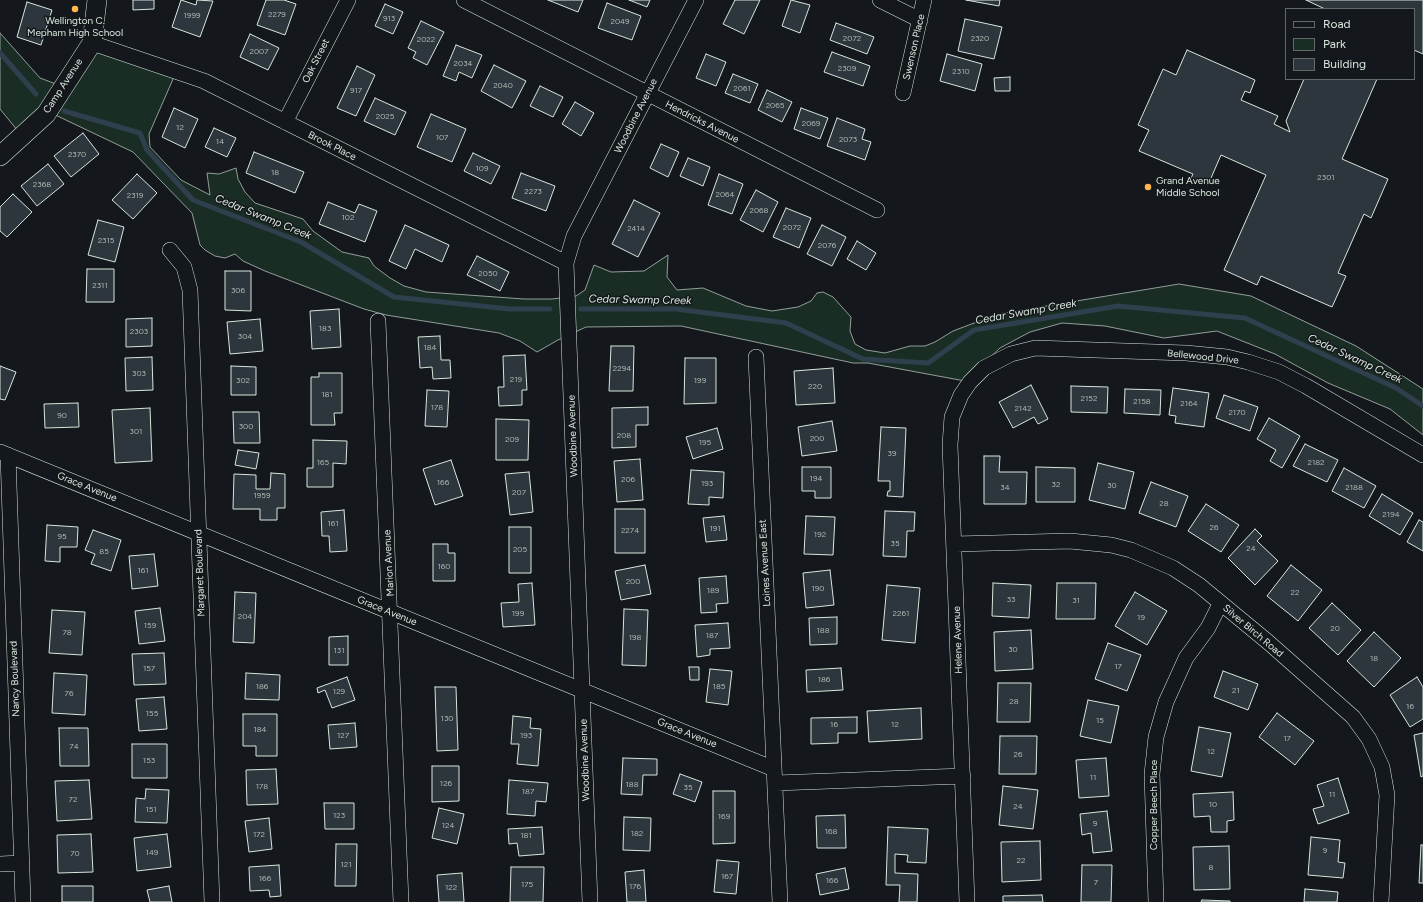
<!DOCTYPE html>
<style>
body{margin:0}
#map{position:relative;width:1423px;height:902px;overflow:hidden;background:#14181c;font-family:Figtree,sans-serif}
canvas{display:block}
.legend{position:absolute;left:1285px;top:8px;width:130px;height:72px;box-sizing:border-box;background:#14181c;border:1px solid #626a69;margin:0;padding:5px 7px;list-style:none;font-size:12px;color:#d8e6dc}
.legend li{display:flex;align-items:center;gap:8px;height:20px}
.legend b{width:20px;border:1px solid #626a69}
</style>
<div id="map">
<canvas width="1423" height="902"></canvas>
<ul class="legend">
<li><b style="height:5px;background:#14181c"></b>Road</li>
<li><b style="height:11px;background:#1a2d24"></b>Park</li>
<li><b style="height:11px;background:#2c363c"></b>Building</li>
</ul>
</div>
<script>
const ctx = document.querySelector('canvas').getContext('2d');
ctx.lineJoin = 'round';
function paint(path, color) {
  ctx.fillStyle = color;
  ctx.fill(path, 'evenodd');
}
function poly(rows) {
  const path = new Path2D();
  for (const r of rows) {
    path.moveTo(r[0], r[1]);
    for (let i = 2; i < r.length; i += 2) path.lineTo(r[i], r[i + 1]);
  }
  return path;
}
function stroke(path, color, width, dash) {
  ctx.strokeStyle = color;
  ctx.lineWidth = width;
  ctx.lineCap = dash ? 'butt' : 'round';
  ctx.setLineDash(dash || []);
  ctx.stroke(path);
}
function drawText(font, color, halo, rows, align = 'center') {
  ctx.font = font + ' Figtree,sans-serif';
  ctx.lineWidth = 3;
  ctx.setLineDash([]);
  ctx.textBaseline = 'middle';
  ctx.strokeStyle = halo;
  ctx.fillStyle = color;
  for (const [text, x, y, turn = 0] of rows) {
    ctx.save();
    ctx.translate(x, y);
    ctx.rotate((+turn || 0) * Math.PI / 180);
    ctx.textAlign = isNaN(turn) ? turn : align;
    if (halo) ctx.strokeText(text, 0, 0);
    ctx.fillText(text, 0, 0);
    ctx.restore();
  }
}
const green = poly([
 [0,33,40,78,64,87,92,42,177,70,149,134,150,147,181,180,210,195,207,173,219,174,236,168,238,179,245,192,255,203,303,219,313,231,342,252,369,258,374,266,390,278,404,286,426,292,524,299,552,299,576,296,585,290,594,265,611,272,644,271,668,255,667,277,677,290,703,288,746,306,772,311,798,307,811,301,817,293,823,292,833,297,851,317,850,331,855,344,866,350,885,353,910,346,925,346,935,342,953,331,998,314,1179,284,1251,296,1356,346,1423,389,1423,435,1390,409,1328,383,1275,354,1217,331,1164,338,1105,326,1062,323,1030,332,1000,348,965,381,868,363,853,363,681,326,586,327,558,340,537,352,520,341,499,333,386,315,364,309,265,271,243,261,235,254,225,258,215,256,205,250,200,245,192,213,133,152,49,112,22,136,0,109,0,33]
]);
const stream = poly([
 [0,53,36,94],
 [64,111,140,133,147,150,193,200,301,242,394,297,510,309,550,309],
 [581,309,676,309,786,323,863,359,928,363,974,330,1118,306,1245,318,1396,388,1423,406]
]);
const building = poly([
 [133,0,154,0,154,9,133,10,133,0],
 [181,0,196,5,197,0,213,1,200,37,172,27,181,0],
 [266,0,284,0,296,4,285,35,257,25,266,0],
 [548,0,583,0,578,12,548,0],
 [629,0,650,0,647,7,629,0],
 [735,0,760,0,744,34,723,24,735,0],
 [791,0,810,5,800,33,782,26,791,0],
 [966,0,1000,0,999,6,966,0],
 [1306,0,1423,0,1423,54,1414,50,1414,9,1325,9,1306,0],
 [27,2,52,10,41,45,17,37,27,2],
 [607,3,641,16,632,40,598,28,607,3],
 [385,4,403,12,393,34,375,26,385,4],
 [965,19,1002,27,994,59,958,51,965,19],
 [421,21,444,32,427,65,413,58,416,52,408,48,421,21],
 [836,23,874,37,867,54,830,40,836,23],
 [250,34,279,48,268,70,240,57,250,34],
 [456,45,482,55,472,78,459,72,456,81,443,76,456,45],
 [1187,50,1255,80,1250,93,1245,91,1241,100,1278,116,1274,124,1290,132,1286,121,1304,79,1377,79,1342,159,1388,179,1371,218,1364,214,1338,273,1346,276,1332,307,1261,276,1257,285,1224,270,1266,175,1221,155,1208,185,1191,178,1193,174,1139,151,1149,130,1138,125,1163,69,1176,75,1187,50],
 [832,52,870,66,863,86,824,72,832,52],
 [706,54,726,62,716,86,696,78,706,54],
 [947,54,982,64,975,91,940,81,947,54],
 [494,65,526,81,512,108,481,91,494,65],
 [357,66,375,75,356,116,337,108,357,66],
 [733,74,758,84,750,103,725,93,733,74],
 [1010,77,1010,91,995,91,994,78,1010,77],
 [540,86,563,97,553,117,530,106,540,86],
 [767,90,792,102,782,122,758,110,767,90],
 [375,98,406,112,395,135,364,121,375,98],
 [575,102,594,113,581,136,562,124,575,102],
 [174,108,198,119,185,148,162,137,174,108],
 [801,108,828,118,820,139,794,129,801,108],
 [431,114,466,129,452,162,417,147,431,114],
 [837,118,865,129,862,139,871,142,865,160,827,146,837,118],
 [214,128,236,138,227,157,205,147,214,128],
 [83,133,99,154,71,177,54,156,83,133],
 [661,144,679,152,668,177,650,168,661,144],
 [254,152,304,172,295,193,246,173,254,152],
 [473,153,500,166,491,184,464,171,473,153],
 [688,158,710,167,703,186,680,176,688,158],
 [48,164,64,184,37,206,21,186,48,164],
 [521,173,555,186,546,211,512,198,521,173],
 [137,174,157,193,133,219,112,200,137,174],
 [719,174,743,184,732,214,708,205,719,174],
 [756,190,778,202,763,232,740,220,756,190],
 [13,194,32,212,7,237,0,231,0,207,13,194],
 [634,200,660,213,638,257,612,244,634,200],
 [328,202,355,213,359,204,377,211,365,242,319,224,328,202],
 [786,208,811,218,799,248,773,237,786,208],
 [98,220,124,227,115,262,88,255,98,220],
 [405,225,449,245,442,262,415,249,406,269,389,261,405,225],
 [822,225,846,237,832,266,807,254,822,225],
 [857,241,876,253,866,270,847,259,857,241],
 [477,256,509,272,500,291,467,275,477,256],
 [87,269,114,269,114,302,86,302,87,269],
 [225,271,251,271,251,311,225,310,225,271],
 [339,309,341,347,312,349,310,311,339,309],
 [152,318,152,346,126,347,126,319,152,318],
 [260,319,263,351,230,354,227,322,260,319],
 [440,336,441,360,450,360,451,378,433,379,432,367,420,368,418,337,440,336],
 [611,346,634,346,633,391,609,391,611,346],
 [525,355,527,390,522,390,522,405,499,406,498,387,504,387,503,356,525,355],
 [152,357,153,390,126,391,125,358,152,357],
 [685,358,716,358,716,403,684,404,685,358],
 [0,366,16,372,5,400,0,399,0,366],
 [231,366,256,367,256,395,231,395,231,366],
 [833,368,835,403,796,405,794,371,833,368],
 [319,373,342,373,342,413,334,413,335,425,311,425,311,377,319,377,319,373],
 [1031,385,1048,419,1038,424,1034,417,1013,428,999,402,1031,385],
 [1071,386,1108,387,1107,413,1071,412,1071,386],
 [1173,388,1209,393,1204,427,1175,423,1176,416,1169,415,1173,388],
 [1125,389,1161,390,1160,415,1124,413,1125,389],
 [427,390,449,391,447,427,425,426,427,390],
 [1224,395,1258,407,1250,431,1216,418,1224,395],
 [78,403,79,427,45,428,44,404,78,403],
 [648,407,648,425,636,425,636,447,612,448,612,408,648,407],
 [150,408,152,461,115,463,112,410,150,408],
 [233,412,259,412,260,443,234,443,233,412],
 [1269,418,1300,436,1282,468,1270,461,1276,450,1257,439,1269,418],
 [496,419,529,420,528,460,496,460,496,419],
 [832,421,837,451,802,456,798,427,832,421],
 [881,427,906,428,903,497,887,496,888,491,890,491,890,481,878,481,881,427],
 [717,428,723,449,693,459,686,437,717,428],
 [313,440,347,441,346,464,333,463,333,487,307,487,307,468,313,468,313,440],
 [1305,444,1338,460,1327,482,1293,466,1305,444],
 [238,450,259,453,256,469,235,465,238,450],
 [984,456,1000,456,999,472,1027,472,1026,504,984,504,984,456],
 [640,459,643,500,617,502,614,461,640,459],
 [451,460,463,496,435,505,423,469,451,460],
 [1098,463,1134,472,1125,509,1089,500,1098,463],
 [802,467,831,467,831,498,815,498,815,491,802,491,802,467],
 [1036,467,1075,468,1075,502,1036,502,1036,467],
 [1344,468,1376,486,1364,508,1332,491,1344,468],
 [691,470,724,472,723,498,709,497,709,505,688,504,691,470],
 [529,472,533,512,510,515,505,474,529,472],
 [271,473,285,474,285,508,277,508,277,520,260,520,260,509,233,509,234,474,256,475,256,489,270,489,271,473],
 [1151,482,1188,496,1176,527,1139,513,1151,482],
 [1382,494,1413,513,1400,535,1369,516,1382,494],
 [1206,504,1239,525,1221,552,1188,531,1206,504],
 [615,509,645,509,645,553,615,553,615,509],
 [344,510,347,551,330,552,329,536,322,536,321,512,344,510],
 [885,511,915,512,914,531,907,531,906,557,883,556,885,511],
 [724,516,727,540,706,542,703,518,724,516],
 [806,516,835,517,833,555,804,554,806,516],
 [1419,520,1423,522,1423,551,1407,542,1419,520],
 [47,525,78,527,77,547,60,547,60,562,45,561,47,525],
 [509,527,531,527,531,573,509,573,509,527],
 [1255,529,1262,536,1257,541,1278,561,1255,585,1228,558,1255,529],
 [93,530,121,540,111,571,91,564,95,554,85,550,93,530],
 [433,544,448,544,448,553,455,553,455,581,433,581,433,544],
 [154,554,158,586,132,589,129,556,154,554],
 [645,565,651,594,621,600,615,571,645,565],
 [1291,565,1322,590,1298,621,1267,596,1291,565],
 [830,570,834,605,806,608,803,573,830,570],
 [726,576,728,603,716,604,717,612,701,613,699,578,726,576],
 [532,583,535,625,503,627,501,603,519,602,518,584,532,583],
 [993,583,1031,585,1029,618,992,616,993,583],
 [1057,583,1096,583,1095,619,1056,619,1057,583],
 [887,585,920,588,915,643,882,640,887,585],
 [235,592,256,593,254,643,233,642,235,592],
 [1135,592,1167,611,1147,645,1115,626,1135,592],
 [1332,603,1361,630,1338,655,1309,628,1332,603],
 [160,608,165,641,139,644,135,611,160,608],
 [624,609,648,610,646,666,622,665,624,609],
 [52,610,85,612,82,655,49,653,52,610],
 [837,617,837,644,810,645,809,618,837,617],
 [728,623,730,648,710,649,710,655,697,657,695,625,728,623],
 [1031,630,1033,669,995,671,994,632,1031,630],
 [1374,632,1401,658,1374,687,1347,661,1374,632],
 [348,636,348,665,329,665,329,637,348,636],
 [1108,643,1141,655,1127,691,1095,679,1108,643],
 [164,653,166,684,134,685,132,654,164,653],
 [689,667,699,667,699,680,690,680,689,667],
 [841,668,843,690,807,692,806,670,841,668],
 [710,669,732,671,728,705,706,702,710,669],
 [1223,671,1258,684,1248,710,1214,697,1223,671],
 [54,673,87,675,85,715,52,713,54,673],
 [246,673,280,675,279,700,245,699,246,673],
 [347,677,355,700,332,708,325,690,318,693,317,688,347,677],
 [1417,677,1423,687,1423,719,1410,727,1390,695,1417,677],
 [998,683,1031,683,1030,722,997,722,998,683],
 [435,687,456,687,458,750,437,751,435,687],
 [164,697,167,729,139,731,136,699,164,697],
 [1088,700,1119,706,1111,743,1080,736,1088,700],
 [921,708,922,739,869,742,867,711,921,708],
 [1277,713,1314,741,1295,765,1259,737,1277,713],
 [243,714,277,714,277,756,256,756,256,746,243,746,243,714],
 [513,716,531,718,530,728,541,729,538,766,517,764,519,744,511,744,513,716],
 [857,717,857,733,838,733,838,743,811,744,811,718,857,717],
 [355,723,357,747,330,749,328,725,355,723],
 [1199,727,1231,733,1222,777,1191,771,1199,727],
 [59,728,88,728,89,766,60,766,59,728],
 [1423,733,1423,776,1421,777,1414,735,1423,733],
 [1000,736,1037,736,1036,774,999,774,1000,736],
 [132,744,167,744,167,778,132,778,132,744],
 [623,758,657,759,657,775,643,775,642,795,621,794,623,758],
 [1106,758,1109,796,1079,798,1076,760,1106,758],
 [432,766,459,766,459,801,432,802,432,766],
 [276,769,278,804,247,805,246,770,276,769],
 [680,774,702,782,695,802,673,794,680,774],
 [1338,778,1349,813,1318,824,1313,809,1324,806,1317,785,1338,778],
 [89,780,92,819,57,821,55,781,89,780],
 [509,780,548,783,546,802,536,801,535,816,507,814,509,780],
 [1003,786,1038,790,1033,829,999,825,1003,786],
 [146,789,169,790,167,823,135,822,136,798,145,799,146,789],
 [713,791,735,791,735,843,713,844,713,791],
 [1233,792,1234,820,1227,821,1227,832,1211,832,1210,816,1194,817,1193,794,1233,792],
 [324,803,354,803,354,829,325,829,324,803],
 [439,808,464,814,457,844,432,838,439,808],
 [1107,811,1112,851,1093,853,1091,833,1082,835,1080,814,1107,811],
 [845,815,846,848,817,848,816,816,845,815],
 [624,817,651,818,650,851,623,850,624,817],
 [269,818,272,849,249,852,245,821,269,818],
 [542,827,544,854,519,856,517,843,509,844,508,829,542,827],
 [888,827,928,829,926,863,907,862,908,855,895,854,895,873,918,874,917,902,899,902,900,885,886,885,888,827],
 [91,834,93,872,58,873,57,835,91,834],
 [167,834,171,867,137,871,134,838,167,834],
 [1311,837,1340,840,1338,862,1345,863,1343,878,1308,875,1311,837],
 [1040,841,1041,880,1002,882,1001,842,1040,841],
 [336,844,357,844,356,886,335,886,336,844],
 [1421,845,1423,845,1423,883,1419,883,1421,845],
 [1229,846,1230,889,1194,890,1193,847,1229,846],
 [717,860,739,862,736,894,714,892,717,860],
 [279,865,281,896,270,897,269,890,250,891,249,867,279,865],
 [1082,865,1112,865,1111,902,1081,902,1082,865],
 [511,867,544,867,543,902,510,902,511,867],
 [845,868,849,889,820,895,816,874,845,868],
 [644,870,646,902,627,902,625,872,644,870],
 [462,873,464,902,439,902,437,875,462,873],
 [62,886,93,886,93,902,62,902,62,886],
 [169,886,172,902,150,902,147,890,169,886],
 [1305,889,1338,892,1337,902,1304,902,1305,889],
 [1042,895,1043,902,1003,902,1003,896,1042,895],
 [1202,900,1230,901,1230,902,1201,902,1202,900]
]);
const minor = poly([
 [464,0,877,210],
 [880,0,920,20],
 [92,43,204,81,566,263],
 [903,93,924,0],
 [285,122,348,0],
 [170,250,184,267,190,290,212,902],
 [378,321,401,902],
 [756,357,780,902],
 [0,452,774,769],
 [8,455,23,902],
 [955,544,1070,541,1111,545,1131,550,1173,568,1199,585,1268,642,1353,717,1369,739,1382,767,1387,795,1381,902],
 [776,783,963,776],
 [0,864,21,863],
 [590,902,566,263,574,236,696,0],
 [967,902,950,445,952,417,961,395,970,382,984,368,1011,354,1035,348,1186,353,1227,357,1248,362,1279,372,1306,386,1423,455],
 [1156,902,1152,774,1156,737,1166,702,1186,658,1208,628,1220,604]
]);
const tertiary = poly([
 [0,156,46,114,92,43,97,0]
]);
const markers = [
 [75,9,4,"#ffb74d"],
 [1148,187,4,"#ffb74d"]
];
const numberNames = [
 ["2279",277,15],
 ["1999",192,16],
 ["913",389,19],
 ["2049",620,22],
 ["2072",852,39],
 ["2320",980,39],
 ["2022",426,40],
 ["2007",259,52],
 ["2034",463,64],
 ["2309",847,69],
 ["2310",961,72],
 ["2040",503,86],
 ["2061",742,89],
 ["917",356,91],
 ["2065",775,106],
 ["2025",385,117],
 ["2069",811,124],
 ["12",180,128],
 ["107",442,138],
 ["2073",848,140],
 ["14",220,142],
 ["2370",77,155],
 ["109",482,169],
 ["18",275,173],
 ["2301",1326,178],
 ["2368",42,185],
 ["2273",533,192],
 ["2064",725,195],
 ["2319",135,196],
 ["2068",759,211],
 ["102",348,218],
 ["2072",792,228],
 ["2414",636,229],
 ["2315",106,241],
 ["2076",827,246],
 ["2050",488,274],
 ["2311",100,286],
 ["306",238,291],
 ["183",325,329],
 ["2303",139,332],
 ["304",245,337],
 ["184",430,348],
 ["2294",622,369],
 ["303",139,374],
 ["219",516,380],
 ["302",243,381],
 ["199",700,381],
 ["220",815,387],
 ["181",327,395],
 ["2152",1089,399],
 ["2158",1142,402],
 ["2164",1189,404],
 ["178",437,408],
 ["2142",1023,409],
 ["2170",1237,413],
 ["90",62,416],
 ["300",246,427],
 ["301",136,432],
 ["208",624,436],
 ["200",817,439],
 ["209",512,440],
 ["195",705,443],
 ["39",892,454],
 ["165",323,463],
 ["2182",1316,463],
 ["194",816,479],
 ["206",628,480],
 ["166",443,483],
 ["193",707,484],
 ["32",1056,485],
 ["30",1112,486],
 ["34",1005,488],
 ["2188",1354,488],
 ["207",519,493],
 ["1959",262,496],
 ["28",1164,504],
 ["2194",1391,515],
 ["161",333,524],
 ["26",1214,528],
 ["191",715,529],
 ["2274",630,531],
 ["192",820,535],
 ["95",62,537],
 ["35",895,544],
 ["24",1251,549],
 ["205",520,550],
 ["85",104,552],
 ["160",444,567],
 ["161",143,571],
 ["200",633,582],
 ["190",818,589],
 ["189",713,591],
 ["22",1295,593],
 ["33",1011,600],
 ["31",1076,601],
 ["199",518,614],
 ["2261",901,614],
 ["204",245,617],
 ["19",1141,618],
 ["159",150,626],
 ["20",1335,629],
 ["188",823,631],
 ["78",67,633],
 ["187",712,636],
 ["198",635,638],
 ["30",1013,650],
 ["131",339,651],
 ["18",1374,659],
 ["17",1118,667],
 ["157",149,669],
 ["186",824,680],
 ["186",262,687],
 ["185",719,687],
 ["21",1236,691],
 ["129",339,692],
 ["76",69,694],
 ["28",1014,702],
 ["16",1410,707],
 ["155",152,714],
 ["130",447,719],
 ["15",1100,721],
 ["16",834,725],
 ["12",895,725],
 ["184",260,730],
 ["127",343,736],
 ["193",526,736],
 ["17",1287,739],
 ["74",74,747],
 ["12",1211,752],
 ["26",1018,755],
 ["153",149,761],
 ["11",1093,778],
 ["126",446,784],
 ["188",632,785],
 ["178",262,787],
 ["35",688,788],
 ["187",528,792],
 ["11",1332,795],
 ["72",73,800],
 ["10",1213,805],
 ["24",1018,807],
 ["151",151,810],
 ["123",339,816],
 ["169",724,817],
 ["9",1095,824],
 ["124",448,826],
 ["168",831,832],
 ["182",637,834],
 ["172",259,835],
 ["181",526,836],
 ["9",1325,851],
 ["149",152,853],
 ["70",75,854],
 ["22",1021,861],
 ["121",346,865],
 ["8",1211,868],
 ["167",727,877],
 ["166",265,879],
 ["166",832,881],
 ["7",1096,883],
 ["175",527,885],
 ["176",635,887],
 ["122",451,888]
];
const poiNames = [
 ["Wellington C.",75,21],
 ["Mepham High School",75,33],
 ["Grand Avenue",1156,181,"left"],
 ["Middle School",1156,193,"left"]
];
const streetNames = [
 ["Swenson Place",914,47,-77],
 ["Oak Street",316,61,-63],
 ["Camp Avenue",63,86,-57],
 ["Woodbine Avenue",636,116,-63],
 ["Hendricks Avenue",702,122,27],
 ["Brook Place",332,146,27],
 ["Bellewood Drive",1203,357,6],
 ["Woodbine Avenue",573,436,-92],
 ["Grace Avenue",87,487,22],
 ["Marion Avenue",389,563,-93],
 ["Loines Avenue East",765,563,-93],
 ["Margaret Boulevard",200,573,-92],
 ["Grace Avenue",387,611,22],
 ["Silver Birch Road",1253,631,40],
 ["Helene Avenue",958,640,-92],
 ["Nancy Boulevard",15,679,-92],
 ["Grace Avenue",687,733,22],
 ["Woodbine Avenue",585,760,-92],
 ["Copper Beech Place",1154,805,-90]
];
const waterNames = [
 ["Cedar Swamp Creek",263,217,22],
 ["Cedar Swamp Creek",640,300,1],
 ["Cedar Swamp Creek",1026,312,-10],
 ["Cedar Swamp Creek",1355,359,25]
];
paint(green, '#1a2d24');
stroke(green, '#939e99', 1);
stroke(stream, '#2f3f4d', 5);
paint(building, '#2c363c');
stroke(building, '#d8e6dc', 1);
stroke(minor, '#d8e6dc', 16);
stroke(tertiary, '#d8e6dc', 20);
stroke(minor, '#14181c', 15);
stroke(tertiary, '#14181c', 19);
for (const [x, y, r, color] of markers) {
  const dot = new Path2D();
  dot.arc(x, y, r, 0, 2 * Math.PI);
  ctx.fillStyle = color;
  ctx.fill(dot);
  stroke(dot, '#14181c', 1.5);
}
drawText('8px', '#adbab4', null, numberNames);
drawText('10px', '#d8e6dc', '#14181c', poiNames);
drawText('10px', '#d8e6dc', '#14181c', streetNames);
drawText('italic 11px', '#d8e6dc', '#14181c', waterNames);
</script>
